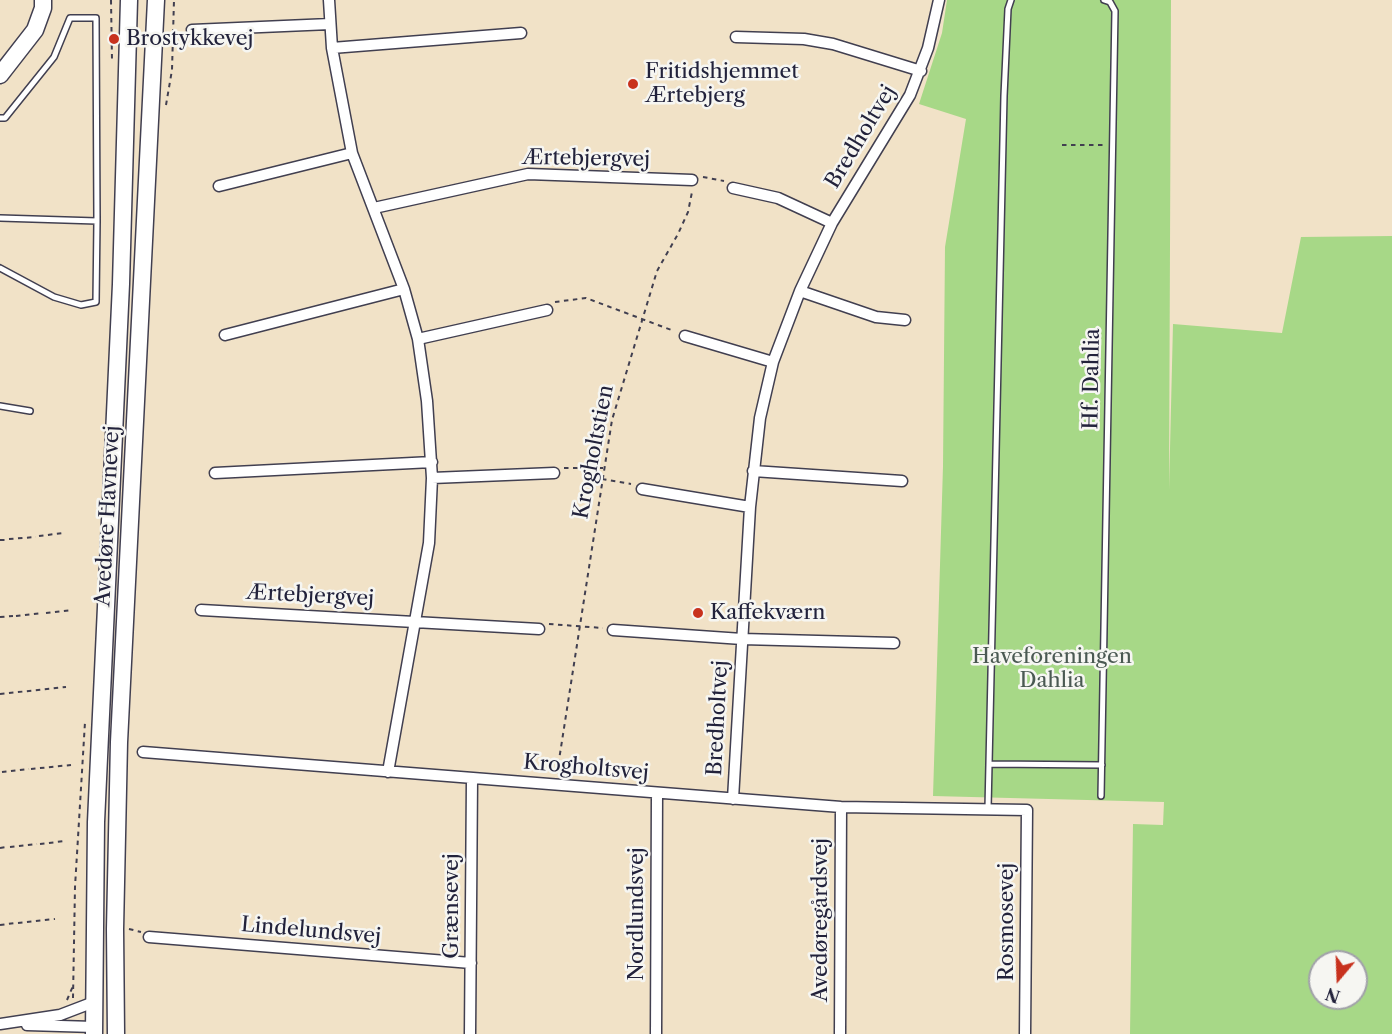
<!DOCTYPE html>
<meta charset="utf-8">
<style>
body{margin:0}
#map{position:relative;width:1392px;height:1034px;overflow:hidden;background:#f1e2c7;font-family:"Libre Caslon Text",serif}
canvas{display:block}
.north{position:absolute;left:1308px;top:950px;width:60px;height:60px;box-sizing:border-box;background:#f6f6f2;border:2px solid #a1a1a9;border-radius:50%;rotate:199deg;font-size:16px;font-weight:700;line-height:24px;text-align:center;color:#22223b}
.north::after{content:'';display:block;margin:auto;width:21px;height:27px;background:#c8321e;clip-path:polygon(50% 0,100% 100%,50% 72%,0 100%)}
</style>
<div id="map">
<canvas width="1392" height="1034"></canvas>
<div class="north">N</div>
</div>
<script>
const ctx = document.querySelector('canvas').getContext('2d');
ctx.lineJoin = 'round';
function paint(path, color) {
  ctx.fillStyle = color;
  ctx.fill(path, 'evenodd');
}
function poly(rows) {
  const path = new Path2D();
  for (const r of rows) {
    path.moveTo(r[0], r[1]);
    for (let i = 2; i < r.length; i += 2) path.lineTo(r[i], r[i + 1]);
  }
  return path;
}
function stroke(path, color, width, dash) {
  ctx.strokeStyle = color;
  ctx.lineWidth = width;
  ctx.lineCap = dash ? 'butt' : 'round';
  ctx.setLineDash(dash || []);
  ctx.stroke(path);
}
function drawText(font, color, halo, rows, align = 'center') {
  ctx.font = font + ' "Libre Caslon Text",serif';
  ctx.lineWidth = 5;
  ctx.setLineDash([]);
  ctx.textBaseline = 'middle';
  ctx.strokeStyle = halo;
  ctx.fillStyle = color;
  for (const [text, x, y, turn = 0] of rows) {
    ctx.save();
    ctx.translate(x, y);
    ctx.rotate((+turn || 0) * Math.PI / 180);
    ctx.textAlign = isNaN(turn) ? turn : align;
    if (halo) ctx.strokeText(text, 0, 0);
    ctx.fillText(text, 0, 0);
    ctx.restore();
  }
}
const green = poly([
 [947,0,1171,0,1169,490,1173,324,1282,333,1301,237,1392,236,1392,1034,1130,1034,1133,824,1163,825,1164,802,933,796,943,466,945,247,966,119,919,104,942,33],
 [1320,962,1356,962,1356,998,1320,998]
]);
const path = poly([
 [111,0,112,60],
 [166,105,172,70,174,0],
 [1062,145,1104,145],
 [703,177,724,181],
 [555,302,586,298,674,331],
 [564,468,603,468],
 [602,479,631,484],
 [39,536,63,533],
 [9,539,36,537],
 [0,540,6,540],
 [46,613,72,610],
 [16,616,42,613],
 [0,617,13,616],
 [549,624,603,628],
 [0,694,66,687],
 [31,769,71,765],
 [2,772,29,769],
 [557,773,612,420,657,271,678,234,688,212,692,192],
 [40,844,65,841],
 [10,847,37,844],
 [0,848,7,847],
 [18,923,55,919],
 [0,925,15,923],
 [129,929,141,932],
 [73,998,75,887,85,722],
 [67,1000,73,986]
]);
const lane = poly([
 [0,118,5,118,54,57,70,18,96,18,97,221],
 [0,218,97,221,96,302,81,305,54,297,0,268],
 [0,406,30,411],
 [990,764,1102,765],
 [1101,796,1115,11,1110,2,1104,0],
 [988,808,1004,96,1008,9,1011,0]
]);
const street = poly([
 [329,0,332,48,352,153,404,289,418,339,427,401,432,478,429,543,388,772],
 [192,30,330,24],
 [736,37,804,39,833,44,921,71],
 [332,48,521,33],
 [219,186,352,153],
 [733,188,778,198,832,223],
 [374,208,528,174,692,180],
 [800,291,876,317,905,320],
 [225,335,404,289],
 [685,336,773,362],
 [418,339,547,310],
 [753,471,902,481],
 [215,473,432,462],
 [432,478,554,473],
 [642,489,750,507],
 [201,610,539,629],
 [613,630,742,639,894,643],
 [143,752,841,807,1027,810,1025,1034],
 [733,799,750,507,760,418,773,362,800,291,832,223,910,95,928,48,939,0],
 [149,937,471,963],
 [0,1024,60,1015,94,1002],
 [27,1025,94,1027],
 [470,1034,472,779],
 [656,1034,657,793],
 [840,1034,841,807]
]);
const secondary = poly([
 [0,75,35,30,43,8,43,0],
 [94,1034,96,822,121,284,129,0],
 [116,1034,115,929,119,742,156,0]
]);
const markers = [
 [114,39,6,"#c8321e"],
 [633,84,6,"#c8321e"],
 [698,613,6,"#c8321e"]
];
const poiNames = [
 ["Brostykkevej",126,39],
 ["Fritidshjemmet",645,72],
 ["Ærtebjerg",645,96],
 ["Kaffekværn",710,613]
];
const streetNames = [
 ["Bredholtvej",861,137,-59],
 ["Ærtebjergvej",586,159,1],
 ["Hf. Dahlia",1092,379,-89],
 ["Krogholtstien",594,452,-79],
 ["Avedøre Havnevej",108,516,-87],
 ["Ærtebjergvej",310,596,3],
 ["Bredholtvej",718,718,-87],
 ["Krogholtsvej",586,768,5],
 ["Grænsevej",452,906,-90],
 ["Nordlundsvej",637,914,-90],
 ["Avedøregårdsvej",821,920,-90],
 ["Rosmosevej",1007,922,-90],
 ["Lindelundsvej",311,931,5]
];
const parkNames = [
 ["Haveforeningen",1052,657],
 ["Dahlia",1052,681]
];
paint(green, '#a7d887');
stroke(lane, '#413f50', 8);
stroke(street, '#413f50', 13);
stroke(secondary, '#413f50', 19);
stroke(path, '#413f50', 2, [4.5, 4.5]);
stroke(lane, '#fff', 5);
stroke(street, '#fff', 10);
stroke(secondary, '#fff', 16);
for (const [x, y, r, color] of markers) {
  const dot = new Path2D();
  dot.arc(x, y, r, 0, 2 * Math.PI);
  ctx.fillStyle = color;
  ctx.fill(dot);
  stroke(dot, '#f6f6f2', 2);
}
drawText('21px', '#22223b', '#f6f6f2', poiNames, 'left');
drawText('21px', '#22223b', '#f6f6f2', streetNames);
drawText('21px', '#4a5952', '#f6f6f2', parkNames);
</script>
